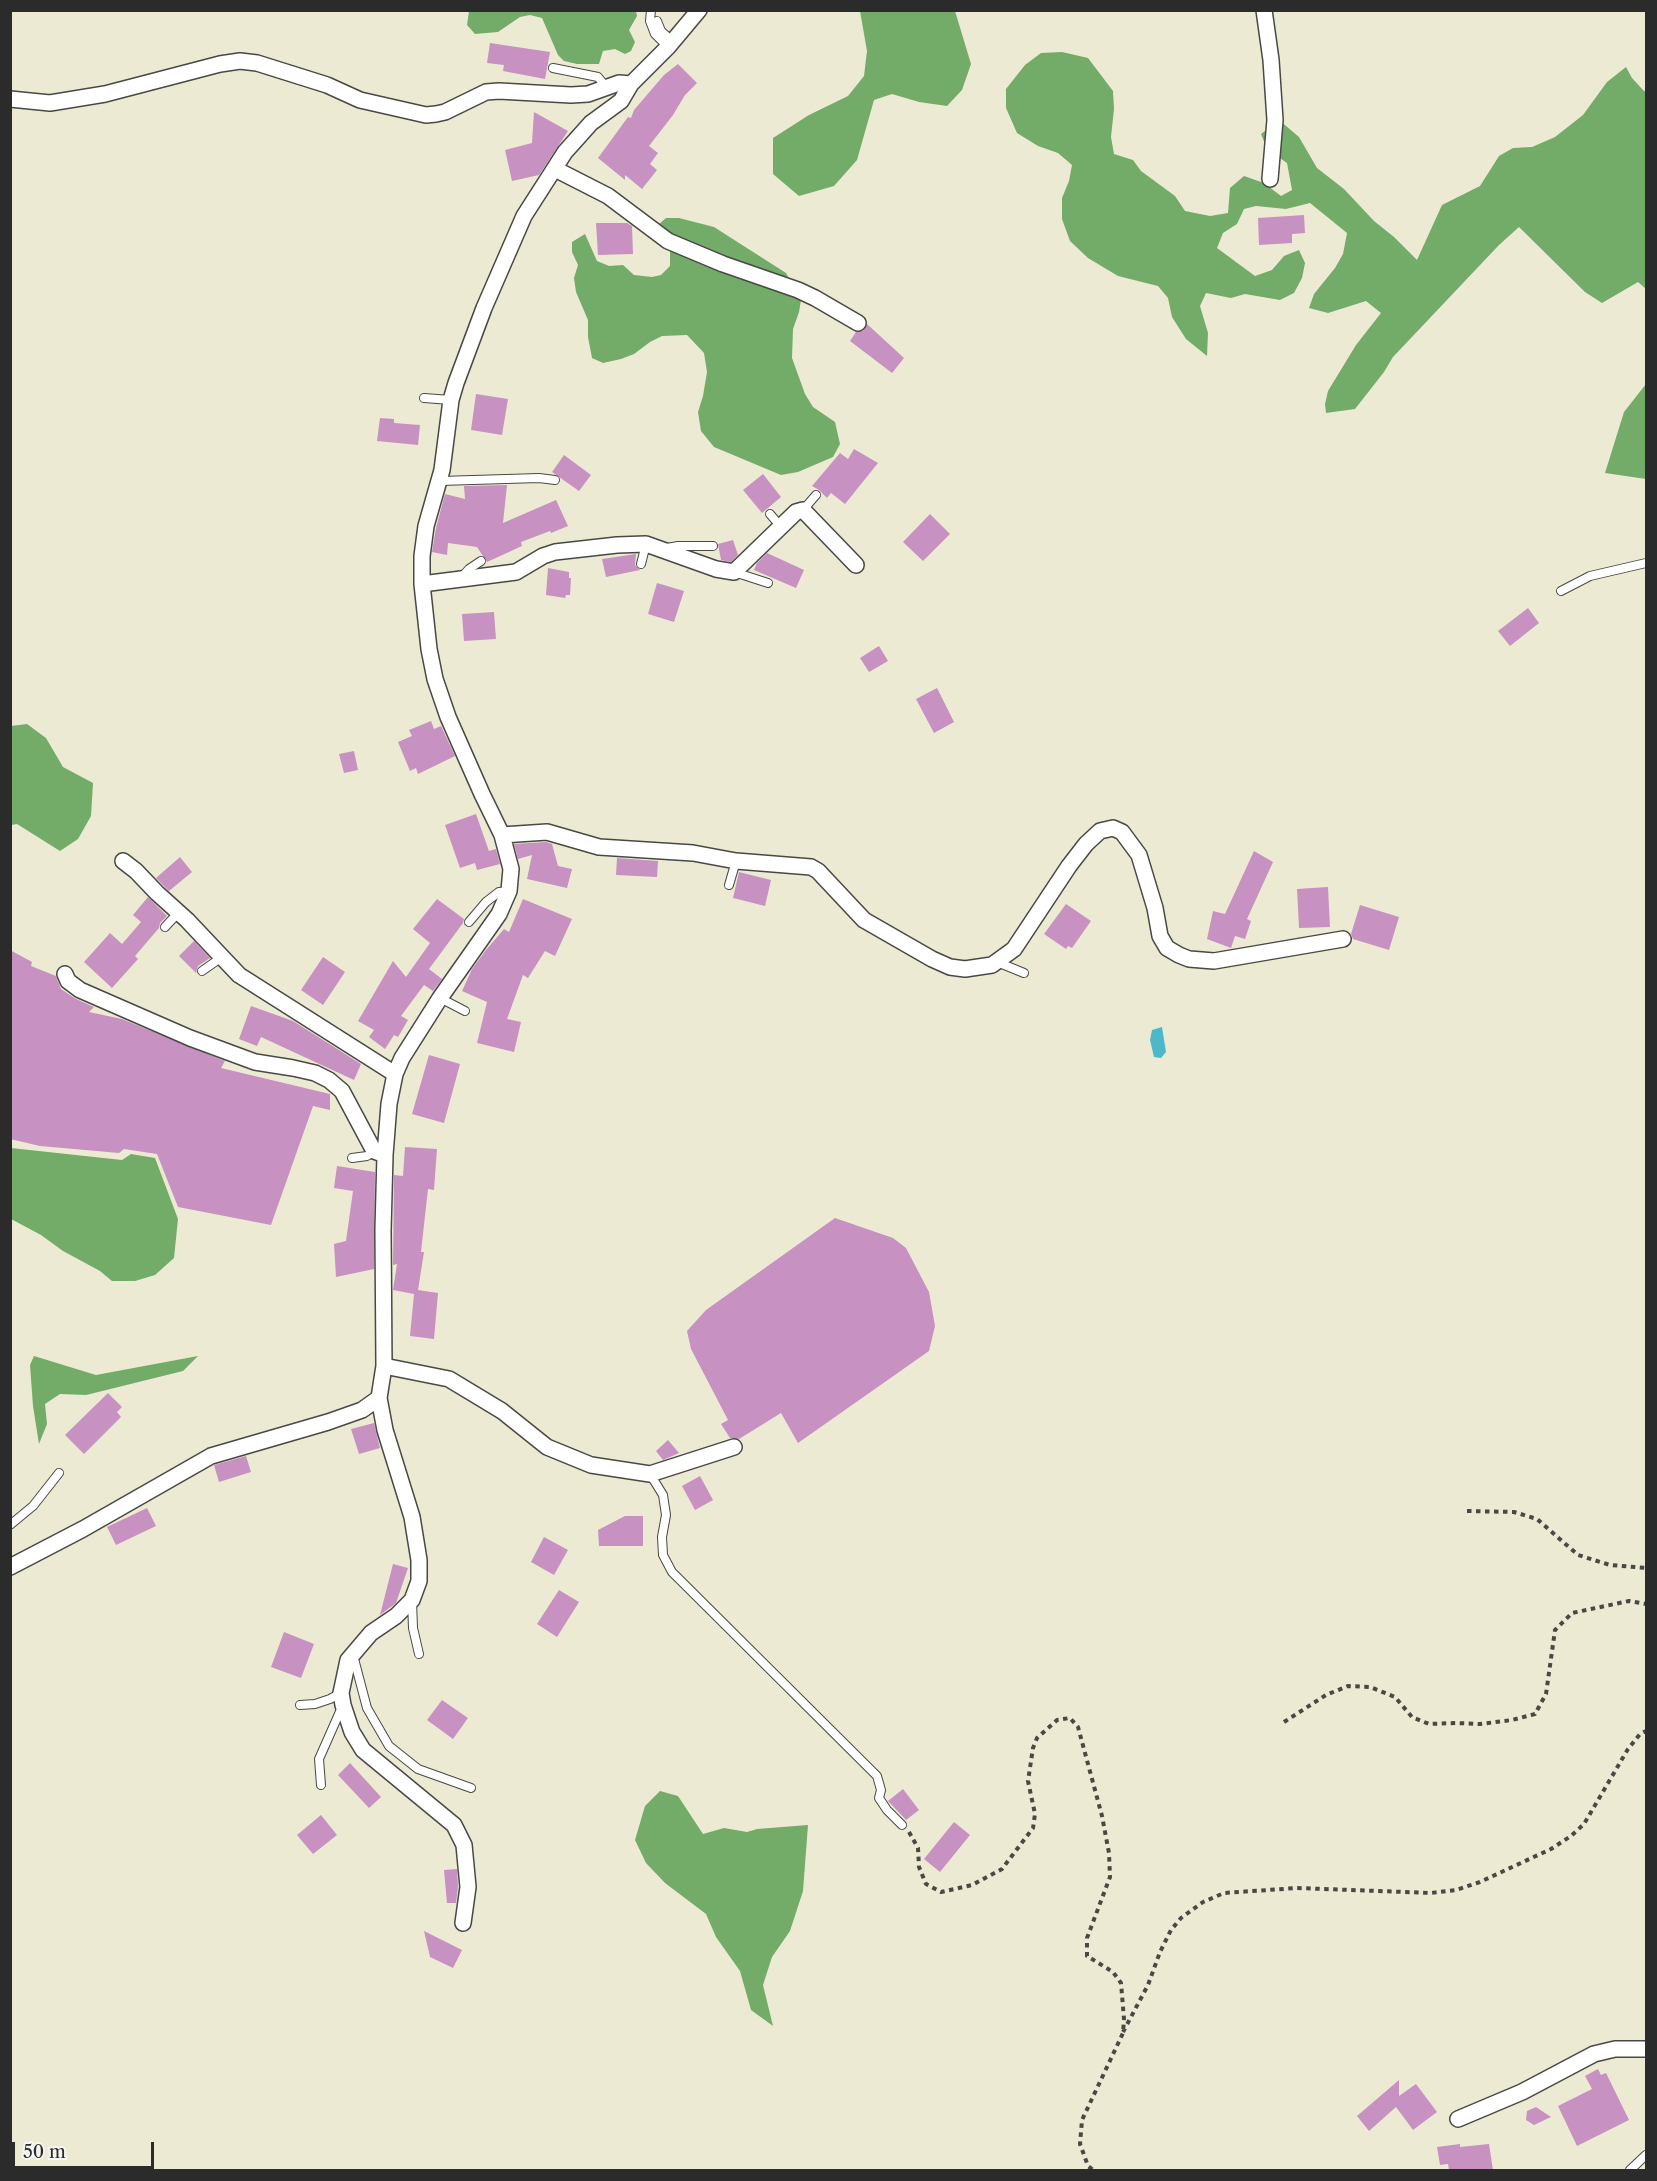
<!DOCTYPE html>
<style>
body{margin:0}
#map{position:relative;width:1657px;height:2181px;overflow:hidden;background:#edead4;font-family:"Libre Caslon Text",serif}
canvas{display:block}
.frame{position:absolute;inset:0;border:12px solid #2b2b2b;pointer-events:none}
.scale{position:absolute;left:12px;top:2142px;width:142px;height:27px;box-sizing:border-box;border:3px solid #2b2b2b;border-top:0;padding-left:8px;font-size:18px;line-height:21px;white-space:nowrap;color:#2b2b2b;-webkit-text-stroke:4px #f6f6f2;paint-order:stroke}
</style>
<div id="map">
<canvas width="1657" height="2181"></canvas>
<div class="frame"></div>
<div class="scale">50 m</div>
</div>
<script>
const ctx = document.querySelector('canvas').getContext('2d');
ctx.lineJoin = 'round';
function paint(path, color) {
  ctx.fillStyle = color;
  ctx.fill(path, 'evenodd');
}
function poly(rows) {
  const path = new Path2D();
  for (const r of rows) {
    path.moveTo(r[0], r[1]);
    for (let i = 2; i < r.length; i += 2) path.lineTo(r[i], r[i + 1]);
  }
  return path;
}
function stroke(path, color, width, dash) {
  ctx.strokeStyle = color;
  ctx.lineWidth = width;
  ctx.lineCap = dash ? 'butt' : 'round';
  ctx.setLineDash(dash || []);
  ctx.stroke(path);
}
const forest = poly([
 [636,11,637,16,629,30,635,42,631,51,625,54,615,49,603,51,599,64,577,64,564,61,558,55,542,18,530,15,520,17,498,32,475,34,467,25,469,11],
 [860,11,955,11,971,64,962,90,947,106,919,102,892,94,874,100,857,160,834,186,799,196,773,174,773,138,809,115,848,96,864,76,867,51],
 [1062,52,1088,58,1113,91,1114,109,1111,137,1114,154,1133,160,1141,171,1175,196,1185,211,1210,216,1228,213,1230,188,1244,176,1264,183,1281,196,1292,190,1287,163,1267,149,1261,134,1279,120,1299,137,1317,168,1344,189,1374,221,1394,237,1417,260,1442,205,1480,186,1499,156,1513,148,1532,147,1555,137,1583,115,1607,82,1626,67,1632,78,1643,90,1646,92,1646,289,1638,282,1602,303,1585,292,1519,227,1499,245,1393,357,1384,372,1355,409,1326,413,1325,404,1328,391,1356,345,1381,313,1366,301,1328,313,1309,308,1314,294,1335,268,1343,254,1347,233,1310,203,1286,209,1256,206,1244,209,1237,224,1223,233,1217,248,1255,276,1272,270,1284,256,1299,250,1305,263,1302,278,1294,293,1280,300,1245,294,1231,298,1206,293,1200,306,1208,333,1207,356,1186,339,1172,317,1168,298,1158,286,1118,276,1088,258,1070,241,1062,219,1062,198,1069,181,1072,165,1058,153,1038,146,1017,133,1006,108,1006,89,1025,65,1041,53],
 [666,218,679,218,714,227,786,273,801,300,799,312,793,329,792,358,805,394,813,407,835,422,840,444,833,457,798,472,781,475,714,447,701,431,698,412,703,396,707,372,704,353,687,335,662,336,650,342,634,354,621,359,603,363,592,358,588,337,588,320,576,292,574,278,578,265,572,252,572,242,585,234,597,261,609,266,623,265,634,275,652,277,661,275,670,266,670,250,658,225],
 [1646,384,1646,479,1605,473,1624,412],
 [27,724,46,738,63,767,93,783,91,816,78,839,60,851,17,824,11,825,11,726],
 [11,1148,122,1160,131,1154,155,1158,178,1219,174,1258,155,1275,135,1281,112,1281,100,1271,63,1251,41,1235,11,1219],
 [34,1356,96,1375,198,1356,183,1371,86,1395,60,1394,45,1404,47,1424,39,1444,33,1406,30,1365],
 [660,1791,678,1796,703,1834,724,1828,747,1832,757,1829,808,1825,803,1891,790,1931,772,1957,763,1985,773,2026,751,2010,740,1971,716,1937,706,1914,665,1883,646,1863,635,1840,645,1806]
]);
const water = poly([
 [1162,1027,1166,1052,1161,1058,1154,1057,1150,1040,1152,1030]
]);
const building = poly([
 [490,43,550,52,545,79,503,71,504,65,487,63],
 [678,64,697,83,685,95,673,115,649,146,658,153,650,164,657,170,642,189,625,175,625,180,598,158,628,117,631,118,634,110,664,75],
 [534,112,568,131,539,175,512,181,505,150,532,143],
 [1304,215,1305,233,1292,234,1292,243,1259,245,1258,218],
 [596,223,627,223,632,226,633,254,598,255],
 [867,324,904,358,892,373,850,341,856,332,863,331],
 [476,394,508,399,502,435,471,430],
 [380,418,394,419,394,423,420,425,418,445,377,441],
 [854,449,878,463,845,504,831,493,827,498,819,490,812,486,840,453,848,459],
 [564,455,591,475,579,491,552,472],
 [763,474,781,497,762,513,743,490],
 [507,485,503,523,556,500,568,526,551,533,550,531,521,542,522,546,487,562,477,547,448,543,447,555,432,552,436,528,445,494,465,499,464,486],
 [930,514,950,534,923,561,903,542],
 [733,540,738,555,731,562,721,560,718,544],
 [767,553,804,570,796,588,754,570,757,563],
 [636,554,635,565,640,570,606,577,602,559],
 [548,568,569,572,569,578,571,578,570,595,566,595,565,598,546,595],
 [657,583,684,591,674,622,648,614],
 [1528,608,1539,623,1510,646,1498,631],
 [494,612,496,639,464,641,462,614],
 [879,646,888,661,869,672,860,658],
 [937,688,954,722,934,733,916,699],
 [431,721,434,729,441,726,455,756,418,774,416,768,410,771,398,742,412,736,409,730],
 [354,751,358,770,344,773,339,754],
 [476,814,489,851,496,849,500,864,477,870,475,863,460,868,445,825],
 [546,842,552,844,558,866,572,869,567,888,527,879,532,855,518,859,514,844],
 [1254,851,1273,862,1247,919,1251,921,1245,939,1235,936,1231,948,1207,939,1213,911,1225,914],
 [180,857,192,872,169,891,156,878],
 [617,858,658,861,657,877,616,875],
 [739,872,771,880,765,906,733,898],
 [1328,887,1330,927,1299,928,1297,889],
 [148,897,167,916,160,923,159,928,135,956,138,959,112,988,84,962,110,933,122,944,141,922,133,915],
 [437,899,464,919,463,923,429,969,442,979,433,991,424,985,401,1016,408,1020,398,1037,394,1035,385,1049,369,1037,374,1030,358,1021,393,961,406,977,430,943,413,929],
 [523,899,572,919,555,956,545,951,528,978,523,975,507,1019,521,1022,514,1052,477,1043,487,1002,462,991,472,969,486,950,504,929,509,932],
 [1066,904,1091,921,1072,948,1068,946,1066,949,1044,934],
 [1360,905,1399,917,1389,950,1353,939,1351,934],
 [194,941,210,958,198,966,196,973,179,956],
 [10,950,32,962,31,966,56,976,61,989,76,999,94,1007,89,1012,122,1019,225,1061,221,1068,330,1094,330,1110,313,1106,271,1225,178,1207,157,1154,124,1149,119,1153,40,1146,10,1139],
 [323,957,345,972,323,1005,301,990],
 [251,1006,293,1021,361,1064,354,1080,261,1037,257,1046,239,1039],
 [429,1055,460,1064,444,1123,412,1114],
 [405,1147,437,1149,434,1190,428,1189,421,1252,424,1252,418,1290,438,1293,434,1339,410,1336,414,1294,393,1290,397,1264,393,1265,394,1175,403,1176],
 [337,1166,375,1172,374,1269,336,1277,334,1244,346,1241,353,1191,334,1188],
 [835,1218,893,1238,906,1248,929,1292,935,1326,929,1351,798,1443,781,1413,739,1439,730,1438,721,1424,728,1420,691,1349,687,1331,706,1310],
 [108,1393,122,1407,117,1412,121,1417,84,1454,65,1435],
 [374,1423,380,1448,359,1454,351,1429],
 [668,1440,679,1453,663,1460,656,1451],
 [246,1456,251,1472,219,1482,214,1465],
 [700,1476,713,1500,695,1510,682,1486],
 [147,1508,156,1526,116,1545,107,1527],
 [625,1516,643,1516,643,1546,599,1546,598,1530],
 [544,1537,568,1550,554,1575,531,1562],
 [393,1564,408,1568,396,1603,380,1615],
 [559,1590,579,1602,557,1637,537,1624],
 [284,1632,314,1644,301,1678,271,1667],
 [442,1700,468,1718,453,1739,427,1720],
 [350,1763,381,1797,369,1808,338,1775],
 [903,1789,919,1810,906,1820,888,1801],
 [321,1815,337,1835,313,1854,297,1835],
 [954,1822,970,1835,940,1872,924,1859],
 [457,1869,458,1887,456,1903,447,1903,444,1870],
 [424,1931,462,1950,453,1968,430,1957],
 [1598,2069,1601,2075,1606,2073,1629,2120,1577,2146,1558,2106,1592,2089,1585,2076],
 [1399,2080,1399,2096,1416,2084,1437,2112,1413,2130,1396,2107,1369,2131,1357,2116],
 [1536,2107,1551,2117,1534,2125,1526,2120,1527,2111],
 [1460,2144,1460,2147,1489,2144,1493,2170,1449,2170,1448,2164,1440,2165,1437,2147]
]);
const path = poly([
 [1467,1511,1514,1512,1537,1519,1578,1555,1610,1565,1646,1568],
 [1284,1722,1326,1695,1348,1686,1370,1687,1395,1697,1412,1717,1429,1724,1456,1723,1480,1724,1512,1720,1535,1714,1546,1694,1555,1630,1572,1613,1629,1601,1646,1604],
 [909,1832,918,1848,919,1867,926,1884,941,1892,972,1885,1002,1869,1033,1828,1035,1814,1028,1781,1033,1748,1037,1738,1057,1720,1070,1718,1078,1727,1102,1816,1109,1853,1110,1877,1087,1938,1087,1956,1113,1972,1121,1983,1124,2019,1123,2033,1082,2120,1080,2144,1088,2166,1093,2170],
 [1123,2032,1148,1985,1160,1952,1171,1930,1181,1918,1203,1902,1224,1893,1297,1888,1431,1893,1456,1890,1480,1882,1551,1849,1571,1836,1584,1824,1628,1749,1640,1734,1646,1731]
]);
const lane = poly([
 [651,10,650,21,655,34,668,47],
 [657,21,661,31,672,41],
 [553,68,598,77,606,87],
 [424,398,451,400],
 [440,481,539,478,555,480],
 [803,510,816,495],
 [770,514,781,527],
 [667,548,678,546,713,546],
 [641,564,646,544],
 [734,572,768,583],
 [461,578,469,569,481,561],
 [1561,591,1590,576,1646,563],
 [729,885,736,861],
 [469,922,486,902,499,892,509,891],
 [165,927,178,913],
 [997,962,1024,973],
 [202,971,222,957],
 [440,998,465,1011],
 [352,1158,367,1156,374,1151],
 [650,1474,663,1495,666,1515,662,1537,663,1555,672,1572,877,1776,881,1790,879,1798,887,1810,902,1825],
 [10,1525,33,1506,59,1473],
 [412,1601,413,1628,419,1654],
 [353,1655,367,1708,389,1746,418,1769,471,1788],
 [300,1705,315,1704,330,1699,341,1693],
 [321,1785,319,1759,342,1707],
 [1630,2170,1646,2155]
]);
const street = poly([
 [1264,10,1271,60,1275,120,1270,179],
 [10,99,50,103,105,94,220,64,240,61,257,63,327,85,360,100,426,115,436,114,445,112,486,92,499,91,571,95,588,94,619,83,631,84,668,47,699,10],
 [555,169,608,196,668,241,723,264,798,290,815,298,858,323],
 [422,584,516,572,543,556,555,552,617,545,646,544,716,569,734,572,796,512,803,510,856,565],
 [502,835,547,832,599,847,693,853,736,861,811,867,818,871,864,920,932,959,950,967,965,969,992,965,1014,949,1069,866,1086,844,1100,831,1113,828,1122,832,1139,855,1155,908,1160,936,1167,948,1179,955,1189,959,1214,961,1343,939],
 [123,861,136,871,157,893,187,920,239,975,395,1074],
 [65,974,68,981,80,990,190,1038,255,1062,293,1068,315,1073,329,1080,342,1091,374,1151,385,1155],
 [384,1366,449,1379,502,1411,547,1447,591,1465,650,1474,734,1447],
 [379,1398,385,1430,412,1517,419,1560,419,1581,412,1600,396,1616,371,1633,348,1660,341,1693,343,1705,352,1732,363,1750,454,1825,464,1845,468,1887,463,1923],
 [10,1567,83,1529,211,1456,328,1422,362,1410,379,1398,384,1366,383,1230,385,1155,389,1104,395,1074,402,1058,440,998,499,914,509,891,511,869,502,835,482,794,448,717,435,679,429,649,422,584,422,556,426,526,442,470,451,400,456,383,484,308,524,216,565,152,591,123,621,101,631,84],
 [1458,2119,1522,2092,1594,2054,1615,2049,1646,2049]
]);
paint(forest, '#73ab69');
paint(water, '#4eb8ca');
paint(building, '#c791c1');
stroke(lane, '#484844', 10);
stroke(street, '#484844', 18);
stroke(path, '#484844', 4, [4.5, 4.5]);
stroke(lane, '#fff', 8);
stroke(street, '#fff', 15);
</script>
